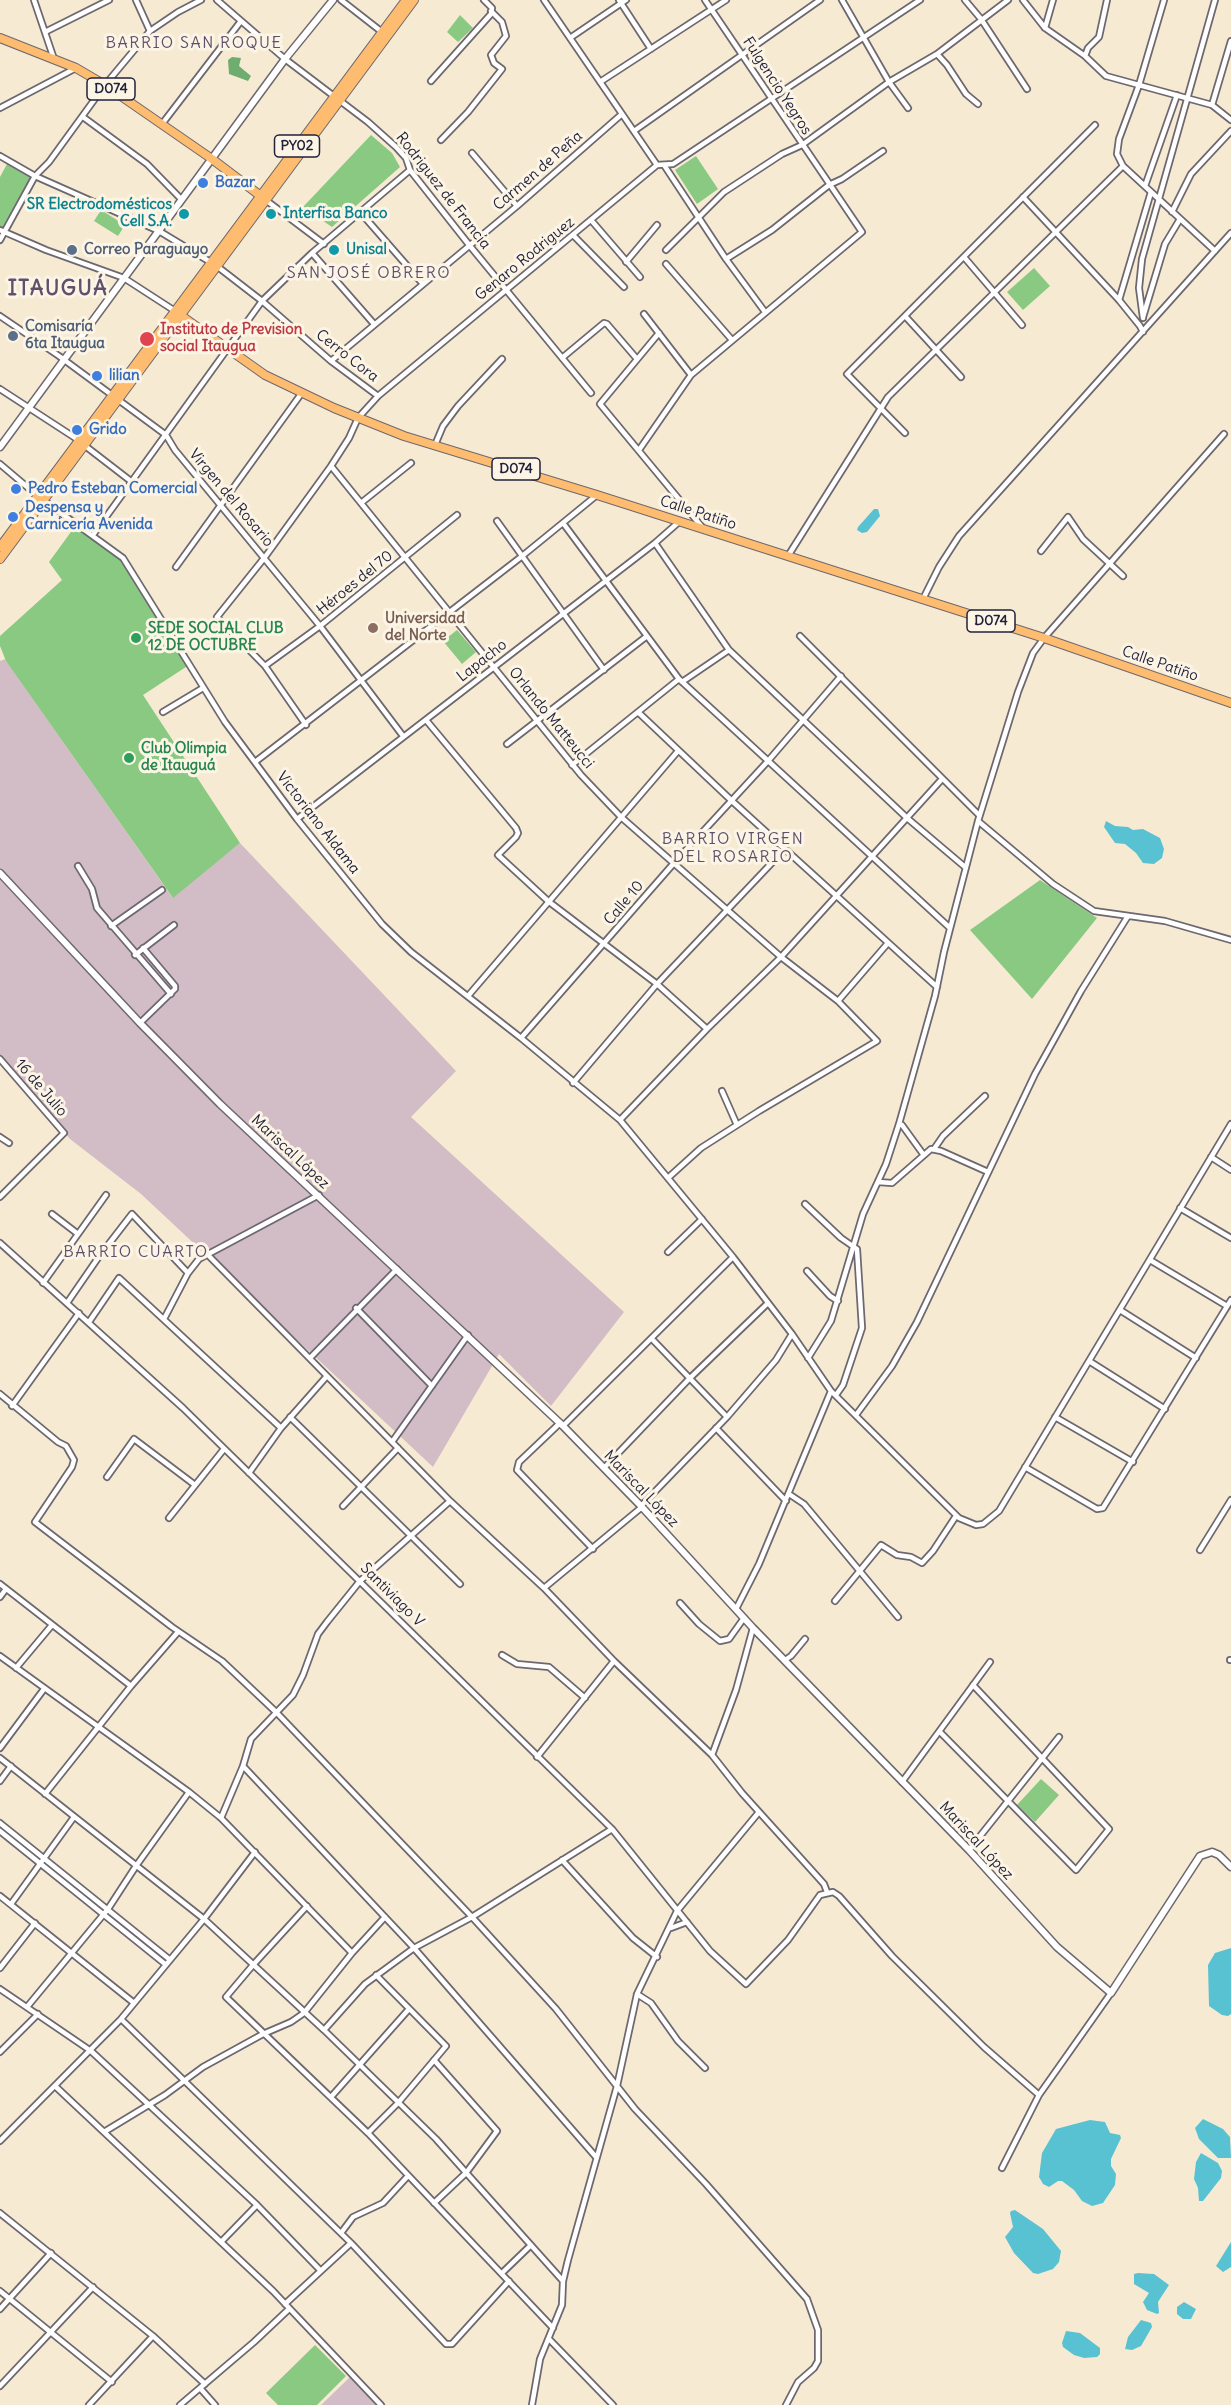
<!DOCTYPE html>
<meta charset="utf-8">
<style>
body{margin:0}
canvas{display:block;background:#f7ead3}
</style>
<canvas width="1231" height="2405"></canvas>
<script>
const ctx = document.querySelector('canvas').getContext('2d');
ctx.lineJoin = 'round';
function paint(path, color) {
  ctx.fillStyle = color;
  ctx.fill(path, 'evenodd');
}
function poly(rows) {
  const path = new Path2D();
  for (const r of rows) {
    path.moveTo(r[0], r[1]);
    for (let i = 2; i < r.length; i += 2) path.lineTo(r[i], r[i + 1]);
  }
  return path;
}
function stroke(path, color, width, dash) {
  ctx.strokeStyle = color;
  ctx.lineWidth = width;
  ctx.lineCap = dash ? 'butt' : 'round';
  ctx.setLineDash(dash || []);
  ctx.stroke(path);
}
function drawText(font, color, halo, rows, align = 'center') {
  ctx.font = font + ' Delius,sans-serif';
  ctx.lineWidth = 6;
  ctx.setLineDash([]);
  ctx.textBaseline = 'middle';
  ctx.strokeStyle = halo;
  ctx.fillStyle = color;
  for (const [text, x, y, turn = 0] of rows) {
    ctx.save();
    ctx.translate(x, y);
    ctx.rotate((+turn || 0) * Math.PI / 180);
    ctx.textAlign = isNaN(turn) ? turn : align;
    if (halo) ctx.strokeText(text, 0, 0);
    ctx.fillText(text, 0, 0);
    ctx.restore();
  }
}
const industrial = poly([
 [5,659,172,897,240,843,456,1071,411,1117,624,1312,551,1406,499,1354,433,1467,141,1194,70,1139,0,1057,0,661],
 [350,2377,376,2405,321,2405]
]);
const green = poly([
 [460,15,473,28,458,42,447,32],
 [371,135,392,153,400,167,332,227,303,207],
 [696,156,718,189,697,204,675,170],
 [7,164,31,178,3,228,0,226,0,177],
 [101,210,125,225,118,236,94,221],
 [1034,268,1050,286,1023,310,1007,292],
 [76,525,124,560,189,665,143,695,240,843,173,898,6,661,0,646,0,636,62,580,49,562],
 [457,630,476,652,462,664,443,641],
 [1040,880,1097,918,1032,999,970,930],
 [1041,1779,1059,1795,1035,1822,1017,1805],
 [315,2345,346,2376,317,2405,278,2405,266,2393]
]);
const forest = poly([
 [232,57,241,58,239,66,251,76,248,81,229,74,228,60]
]);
const water = poly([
 [874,509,878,509,880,516,867,532,862,533,857,530,858,527],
 [1106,821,1115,826,1128,827,1133,830,1143,829,1160,838,1164,849,1162,858,1154,864,1143,863,1136,853,1125,844,1115,843,1104,827],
 [1231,1948,1231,2014,1228,2016,1222,2015,1209,2006,1208,1965,1215,1953],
 [1203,2119,1223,2129,1230,2137,1231,2158,1218,2158,1199,2139,1195,2128],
 [1090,2120,1105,2122,1110,2133,1120,2135,1121,2138,1111,2159,1111,2166,1116,2174,1115,2185,1103,2203,1092,2206,1082,2201,1074,2190,1062,2181,1058,2181,1049,2187,1043,2184,1039,2177,1042,2153,1056,2129],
 [1201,2153,1218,2163,1222,2171,1221,2178,1203,2201,1199,2201,1198,2188,1194,2179,1196,2162],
 [1015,2210,1043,2229,1061,2251,1059,2262,1053,2269,1038,2274,1033,2273,1014,2253,1005,2237,1013,2227,1010,2213,1011,2211],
 [1231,2242,1231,2267,1223,2272,1216,2266],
 [1138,2273,1154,2274,1169,2285,1158,2302,1159,2313,1157,2314,1147,2310,1143,2302,1149,2293,1134,2284,1134,2274],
 [1184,2302,1196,2309,1191,2319,1183,2319,1177,2314,1177,2307],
 [1141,2320,1151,2323,1152,2327,1141,2346,1132,2350,1125,2349,1128,2337],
 [1066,2331,1080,2333,1100,2348,1100,2354,1097,2357,1084,2358,1074,2355,1063,2347,1062,2343]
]);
const minor = poly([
 [34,0,54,59],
 [136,0,150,31],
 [217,0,285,59,368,122,396,147,406,158,410,170,470,246,591,393],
 [341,0,382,32],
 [544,0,657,165],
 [619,0,651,49],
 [842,0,889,82,908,108],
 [965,0,981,19,1027,89],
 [1023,0,1045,28,1085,56,1106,76,1212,105,1231,120],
 [1164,0,1139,85,1119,139,1117,154,1123,166,1215,251],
 [1045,28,1053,0],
 [45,32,109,0],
 [570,38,626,0],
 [937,54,947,65,966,94,978,104],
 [1085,56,1088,48,1099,37,1107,0],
 [431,81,491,14,492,8,484,0],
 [600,82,726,0],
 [1212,105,1231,41],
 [0,108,76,68],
 [83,117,147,164,181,199],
 [162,124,241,21],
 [634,131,820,0],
 [441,140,468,112,502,69,494,63,491,55,506,36,502,22,491,11],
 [472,153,517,206],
 [0,156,35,176,159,231,212,263],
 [664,165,726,259,765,312],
 [1145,186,1177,95],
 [1023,197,1119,300,1140,326,1143,332],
 [267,201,324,244],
 [1172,212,1191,174,1231,131],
 [361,213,423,284],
 [591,220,640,277],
 [0,230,46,250,124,278,175,311],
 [573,235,624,287],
 [0,240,35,176,49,162,105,85,150,31,178,12,201,0],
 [666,250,724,192,782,154,802,145,889,82,937,54,1008,0],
 [312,253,374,324],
 [964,257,1022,325],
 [726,259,772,230,829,185,842,179,883,151],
 [626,262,657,225],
 [666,264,732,340],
 [218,267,262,301,331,361,378,396],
 [1119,300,1151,192],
 [644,314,691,375],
 [0,316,59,356,166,435,175,450,320,626,403,736],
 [905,316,961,377],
 [1143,317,1165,244,1180,219],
 [1143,318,1139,288,1142,259,1215,0],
 [659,333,600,404,702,527],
 [562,358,604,323,607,324,637,359],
 [331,361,517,206,622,114],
 [0,389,80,441],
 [905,433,847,374,1095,125],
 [84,445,132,482],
 [435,445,443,426,458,406,502,359],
 [639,450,691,375,862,232,705,0],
 [0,464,39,497,123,558,225,722,297,819,382,924,411,952,521,1038,620,1120,733,1257,792,1334,831,1391,959,1518,976,1525,983,1524,999,1511,1231,1124],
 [331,466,581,775,621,817,781,957,838,1001,877,1041,759,1111,701,1148,669,1177],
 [361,503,411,463],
 [497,521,604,670],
 [563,523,679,679,572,765],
 [93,535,262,301,312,253,410,170],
 [655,543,729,650,907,818,965,867],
 [1041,551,1068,517,1083,539,1123,576],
 [788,556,888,397,1123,166],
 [176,567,301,394],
 [923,599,939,567,959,536,1231,233],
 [800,636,979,815],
 [265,666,320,626,457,515],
 [679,679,950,928],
 [682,682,729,650],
 [163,712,203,688],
 [639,713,732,801,937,987],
 [426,720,516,828,518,833,516,837,498,855,548,901,657,984,707,1029],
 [306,725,265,666,217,617,265,557,331,466,349,438,358,418,378,396,657,165,673,164,920,0],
 [507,744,647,636],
 [255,762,521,557,597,495],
 [297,819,655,543,680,521],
 [978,821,1053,884,1094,911,1165,921,1231,940],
 [78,866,92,889,97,908,171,994],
 [111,926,162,890],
 [135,955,174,925],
 [468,996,678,751],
 [838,1001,888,943],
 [140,1023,175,989,175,986,143,948],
 [521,1038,674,863,768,761,841,676],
 [0,1059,64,1133,0,1197],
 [573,1083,657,984,785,849],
 [722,1091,737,1125],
 [620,1120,707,1029,781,957,942,779],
 [899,1124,902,1125,923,1154],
 [0,1137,9,1143],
 [934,1149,943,1136,985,1096],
 [1211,1157,1231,1170],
 [878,1182,892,1183,931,1149,941,1151,988,1172],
 [805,1204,841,1238,857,1249,862,1328,843,1385,836,1395],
 [1180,1208,1231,1238],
 [52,1214,78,1234],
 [0,1243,183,1408,612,1829,710,1951,746,1984,788,1940,820,1895,833,1892,839,1896,892,1956,984,2047,1039,2095],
 [668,1252,702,1219],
 [207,1254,450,1501,544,1588,614,1661,712,1755,742,1793,824,1884,827,1892],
 [1150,1260,1227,1306],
 [807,1271,830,1296,838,1301],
 [43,1283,106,1195],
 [67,1303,98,1258,132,1214,188,1273],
 [356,1308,432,1386],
 [1120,1310,1196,1358],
 [164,1319,188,1273,199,1259,319,1195],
 [89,1322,119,1278,281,1428],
 [652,1339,727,1417],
 [310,1358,397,1269],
 [808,1358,831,1321,863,1214,886,1164,899,1124,935,996,944,952,978,821,1018,692,1033,653,1044,638,1224,434],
 [1089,1361,1165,1409],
 [0,1394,58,1442,66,1446,74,1460,72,1467,35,1522,172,1627,222,1661,277,1713,472,1917,556,2009,635,2109,706,2184,807,2299,818,2330,818,2361,814,2368,798,2382,786,2405],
 [12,1406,79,1313],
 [856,1415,892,1366,917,1322,1035,1074,1081,991,1128,916],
 [290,1417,460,1584],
 [1055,1417,1133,1462],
 [560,1423,519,1462,517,1470,593,1549],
 [563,1426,733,1257],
 [716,1428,786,1501],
 [392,1442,468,1335],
 [1025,1467,1097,1509,1103,1508,1231,1300],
 [604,1468,689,1379,768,1303],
 [249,1473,281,1428,327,1376],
 [107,1477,134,1439,195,1485],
 [789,1494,804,1504,898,1617],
 [343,1506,398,1448],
 [641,1506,727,1417,776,1360,792,1334],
 [169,1518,224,1449],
 [1200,1550,1231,1500],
 [0,1584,131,1686],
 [544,1588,642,1507],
 [0,1597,6,1589],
 [835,1601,881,1545,897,1555,911,1557,922,1563,933,1551,956,1516],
 [680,1603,699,1624,720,1641,729,1639,744,1618],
 [736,1609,759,1564,831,1391],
 [502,1655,517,1664,549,1667,585,1698],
 [0,1656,189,1792,221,1818,352,1953],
 [785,1660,791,1656,805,1639],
 [1230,1660,1231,1660],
 [16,1668,52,1625],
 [940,1732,1076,1870,1109,1829,973,1685],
 [0,1748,44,1689],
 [712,1755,736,1690,753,1628],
 [537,1757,614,1661],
 [0,1758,204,1919,324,2030,436,2139,563,2281],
 [243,1766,414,1948,596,2157],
 [0,1781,11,1766],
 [902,1782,990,1662],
 [45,1794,131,1686,178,1632],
 [221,1818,243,1766,251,1739,293,1695,303,1675,318,1634,327,1622,360,1581,450,1501],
 [0,1823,169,1959],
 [0,1831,165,1964],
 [969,1850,1059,1737],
 [562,1860,633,1938,657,1957],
 [0,1896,134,2003],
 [11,1904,74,1817],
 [307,1906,253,1965,226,1997,368,2133,553,2328],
 [671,1928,687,1922],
 [0,1968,35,1923],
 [0,1989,91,2051,257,2205,321,2271],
 [637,1994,651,2003,678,2041,705,2068],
 [27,2007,108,1909,136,1866,189,1792],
 [121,2019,351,2243,446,2344,452,2344,509,2281],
 [324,2030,365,1984,414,1948,472,1917,612,1829],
 [0,2052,38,2014],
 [434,2060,497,2131,466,2173,434,2203],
 [55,2086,273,2291,381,2405],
 [331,2097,409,2009],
 [104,2132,165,2095,203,2067,263,2034,291,2022,304,2013,352,1953,385,1917],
 [368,2133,398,2103,446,2046,376,1975],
 [0,2141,121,2019,204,1919,255,1852],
 [1002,2168,1039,2095,1111,1993],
 [0,2213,153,2336,205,2384],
 [341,2233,353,2217,383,2203,407,2177],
 [222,2241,257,2205],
 [502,2273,531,2245],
 [0,2291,112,2382],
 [285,2304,351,2243],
 [0,2309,51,2253],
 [549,2339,613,2405],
 [0,2386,93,2287],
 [200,2388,215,2405],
 [89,2405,153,2336],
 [180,2405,254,2342,289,2309],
 [532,2405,540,2359,562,2305,563,2281,568,2260,617,2086,637,1994,677,1911,759,1812]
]);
const tertiary = poly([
 [0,447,285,59,333,0],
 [0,873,140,1023,220,1104,563,1426,641,1506,753,1628,969,1850,1057,1947,1111,1993,1200,1856,1212,1852,1219,1855,1231,1867]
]);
const primary = poly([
 [0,38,76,68,105,85,212,159,266,200],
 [176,312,265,375,334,408,404,436,597,495,1044,638,1231,703]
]);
const trunk = poly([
 [0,547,406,0],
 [0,559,414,0]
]);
const markers = [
 [203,183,6,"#3f7fe0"],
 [184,214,6,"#0f9aa8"],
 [271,214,6,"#0f9aa8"],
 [72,250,6,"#5c6f8a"],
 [334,250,6,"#0f9aa8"],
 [13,336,6,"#5c6f8a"],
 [147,339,8,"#e0444e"],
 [97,376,6,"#3f7fe0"],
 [77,430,6,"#3f7fe0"],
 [16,489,6,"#3f7fe0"],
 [13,517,6,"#3f7fe0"],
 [373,628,6,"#8d6e63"],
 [136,638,6,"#2e9e5b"],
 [129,758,6,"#2e9e5b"]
];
const shields = [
 [111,89,48],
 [297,146,45],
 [516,469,48],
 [991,621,48]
];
const shieldNames = [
 ["D074",111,89],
 ["PY02",297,146],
 ["D074",516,469],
 ["D074",991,621]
];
const streetNames = [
 ["Fulgencio Yegros",777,86,57],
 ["Carmen de Peña",538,171,-41],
 ["Rodriguez de Francia",443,191,52],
 ["Genaro Rodriguez",525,259,-39],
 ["Cerro Cora",347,356,38],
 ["Virgen del Rosario",231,498,50],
 ["Calle Patiño",698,513,18],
 ["Héroes del 70",355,583,-39],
 ["Lapacho",482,661,-38],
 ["Calle Patiño",1160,664,19],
 ["Orlando Matteucci",551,718,51],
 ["Victoriano Aldama",318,823,52],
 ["Calle 10",624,903,-50],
 ["16 de Julio",41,1088,49],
 ["Mariscal López",290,1152,43],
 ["Mariscal López",641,1489,46],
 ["Santiviago V",392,1595,45],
 ["Mariscal López",976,1841,47]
];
const shopNames = [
 ["Bazar",215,183],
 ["lilian",109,376],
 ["Grido",89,430],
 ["Pedro Esteban Comercial",28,489],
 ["Despensa y",25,508],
 ["Carnicería Avenida",25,525]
];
const cultureNames = [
 ["SR Electrodomésticos",172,205,"right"],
 ["Cell S.A.",172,222,"right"],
 ["Interfisa Banco",283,214],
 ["Unisal",346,250]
];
const serviceNames = [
 ["Correo Paraguayo",84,250],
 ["Comisaría",25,327],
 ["6ta Itaugua",25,344]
];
const healthNames = [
 ["Instituto de Prevision",160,330],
 ["social Itaugua",160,347]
];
const educationNames = [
 ["Universidad",385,619],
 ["del Norte",385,636]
];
const leisureNames = [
 ["SEDE SOCIAL CLUB",148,629],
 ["12 DE OCTUBRE",148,646],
 ["Club Olimpia",141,749],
 ["de Itauguá",141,766]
];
const neighbourhoodNames = [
 ["BARRIO SAN ROQUE",194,43],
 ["SAN JOSÉ OBRERO",369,273],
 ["BARRIO VIRGEN",733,839],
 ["DEL ROSARIO",733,857],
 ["BARRIO CUARTO",136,1252]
];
const districtNames = [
 ["ITAUGUÁ",58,289]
];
paint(industrial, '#d2bdc6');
paint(green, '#89c981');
paint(forest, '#6ead6f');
paint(water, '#58c2d3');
stroke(minor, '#6d6870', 8);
stroke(tertiary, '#6d6870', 9);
stroke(primary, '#6d6870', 10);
stroke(trunk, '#6d6870', 10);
stroke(minor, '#fff', 4.5);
stroke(tertiary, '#fff', 6);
stroke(primary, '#fdbc6f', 8);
stroke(trunk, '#fdbc6f', 8);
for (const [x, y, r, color] of markers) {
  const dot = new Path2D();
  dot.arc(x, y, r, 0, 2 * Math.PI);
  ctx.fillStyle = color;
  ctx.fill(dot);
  stroke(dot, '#fcf5e5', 2);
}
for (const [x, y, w] of shields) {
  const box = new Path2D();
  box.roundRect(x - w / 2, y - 11, w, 22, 4.5);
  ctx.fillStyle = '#fcf5e5';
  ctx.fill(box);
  stroke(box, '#22223b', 1.5);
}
drawText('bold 14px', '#22223b', null, shieldNames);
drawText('15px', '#22223b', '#fcf5e5', streetNames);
drawText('bold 15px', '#366cbe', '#fcf5e5', shopNames, 'left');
drawText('bold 15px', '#0d838f', '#fcf5e5', cultureNames, 'left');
drawText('bold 15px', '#4e5e75', '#fcf5e5', serviceNames, 'left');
drawText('bold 15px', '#be3a42', '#fcf5e5', healthNames, 'left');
drawText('bold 15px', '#785e54', '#fcf5e5', educationNames, 'left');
drawText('bold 15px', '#27864d', '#fcf5e5', leisureNames, 'left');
ctx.letterSpacing = '1.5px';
drawText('16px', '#60506b', '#fcf5e5', neighbourhoodNames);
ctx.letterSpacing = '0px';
ctx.letterSpacing = '1.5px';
drawText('bold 21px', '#60506b', '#fcf5e5', districtNames);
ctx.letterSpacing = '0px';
</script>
